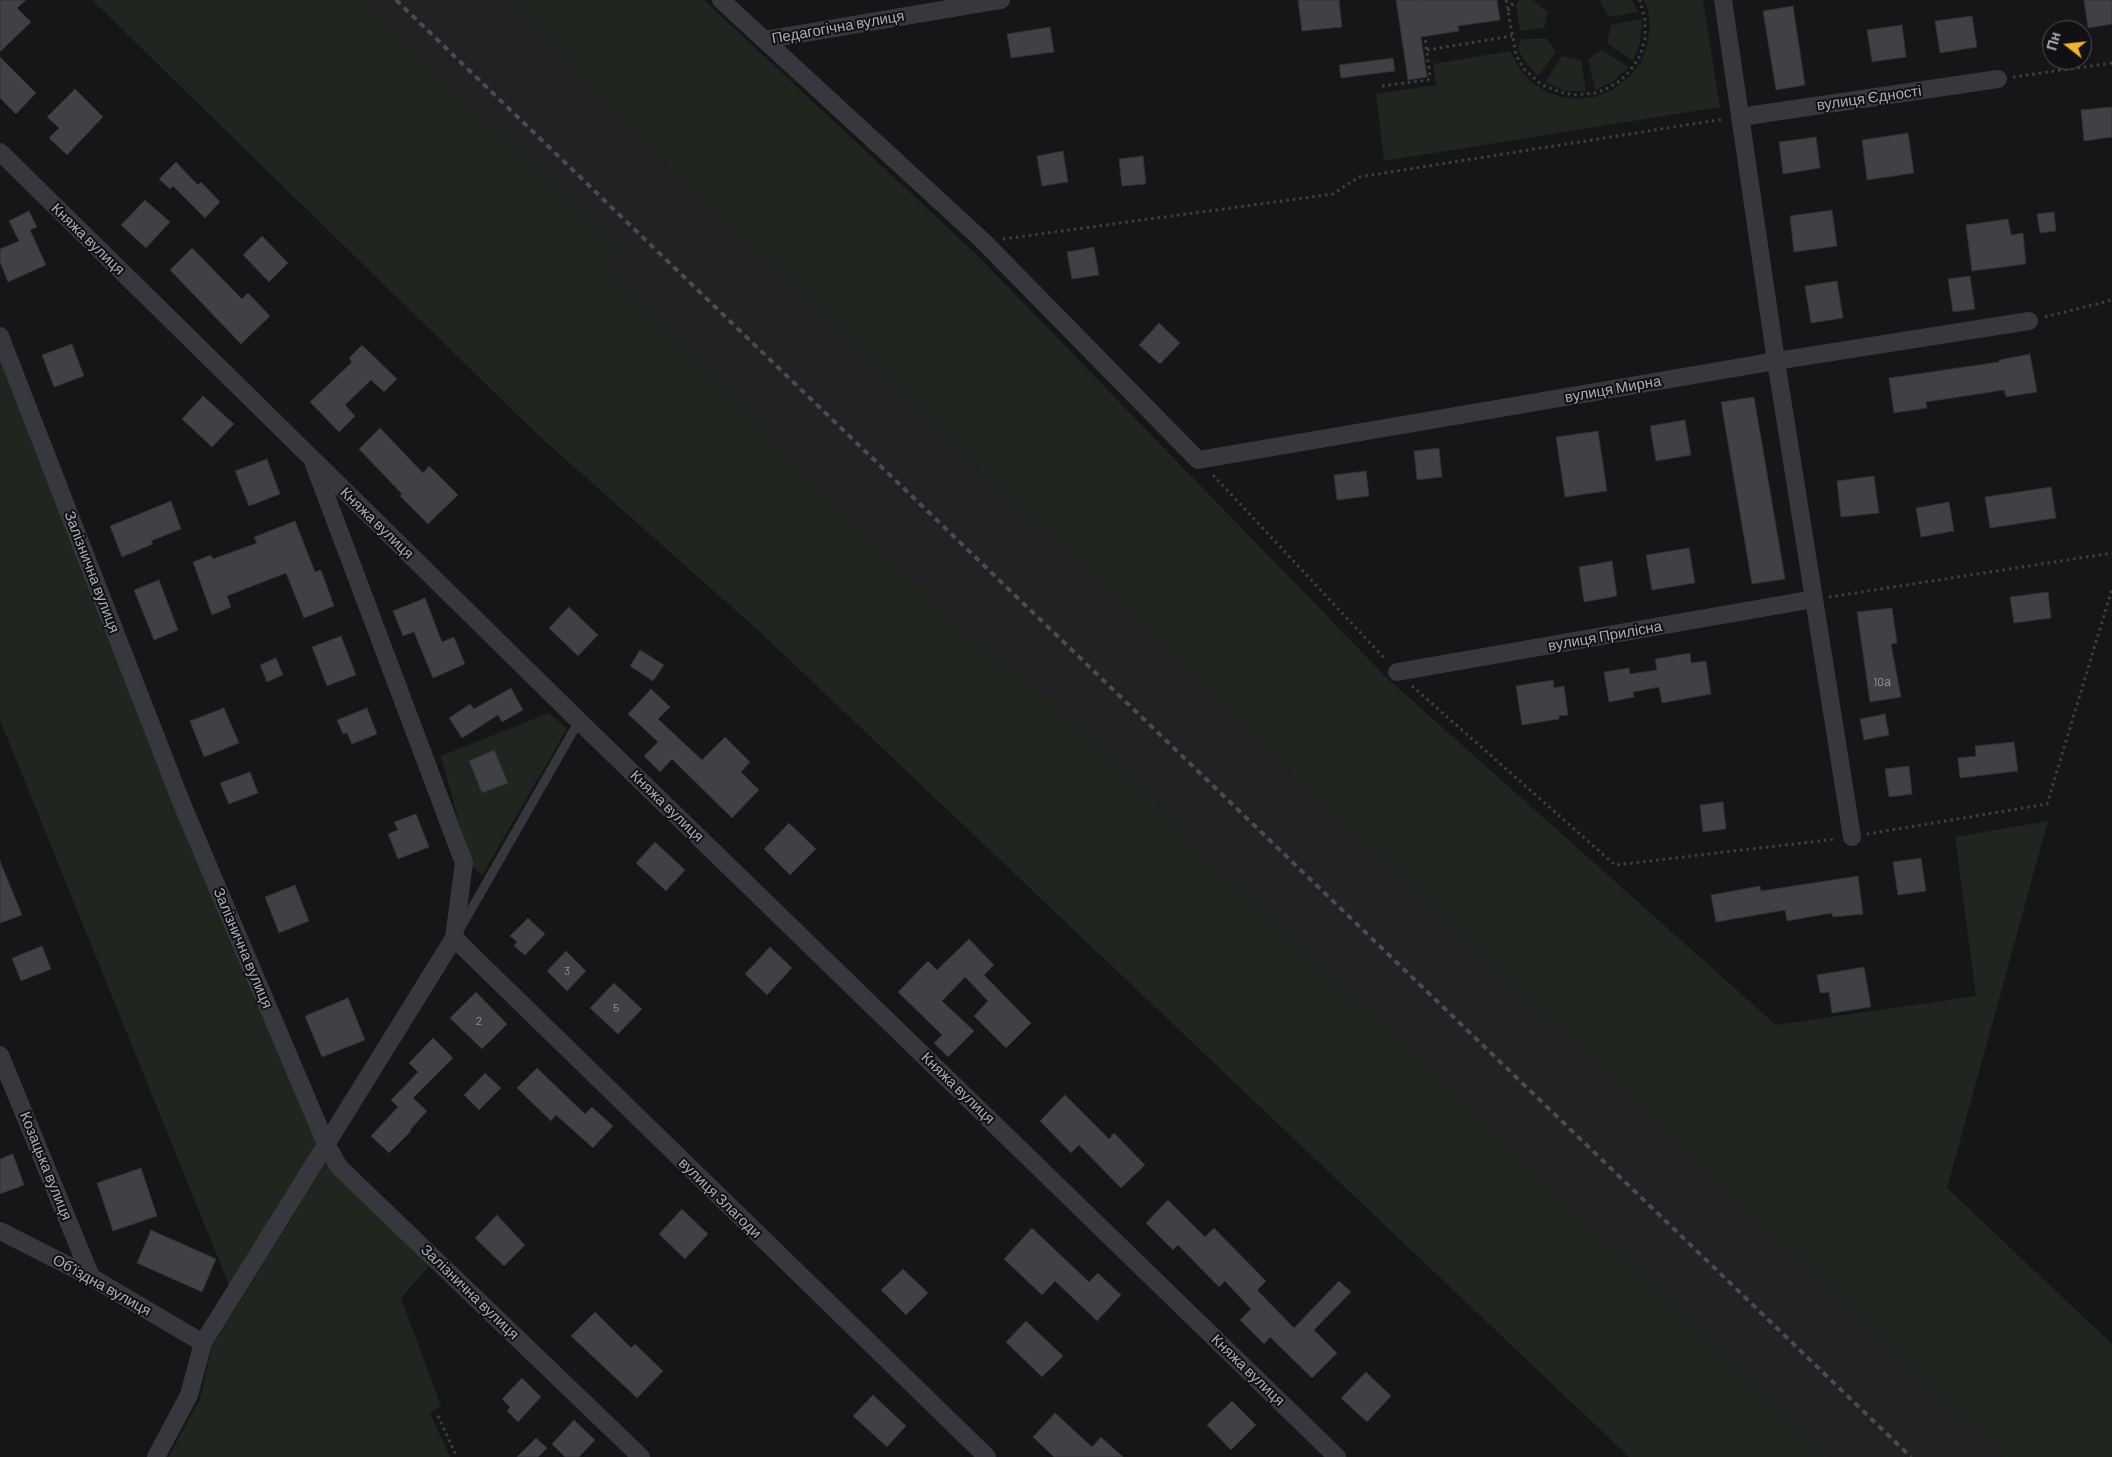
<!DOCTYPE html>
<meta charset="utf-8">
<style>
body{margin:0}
#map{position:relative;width:2112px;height:1457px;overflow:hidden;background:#161618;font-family:Barlow,sans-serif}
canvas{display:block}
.north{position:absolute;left:2042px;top:20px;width:50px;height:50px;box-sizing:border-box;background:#111113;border:1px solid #4d4f55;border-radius:50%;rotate:286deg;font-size:14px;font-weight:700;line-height:20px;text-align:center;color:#a8adb8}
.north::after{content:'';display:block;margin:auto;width:18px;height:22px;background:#f2b134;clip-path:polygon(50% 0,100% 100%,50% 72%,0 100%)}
</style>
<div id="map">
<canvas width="2112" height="1457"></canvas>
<div class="north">Пн</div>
</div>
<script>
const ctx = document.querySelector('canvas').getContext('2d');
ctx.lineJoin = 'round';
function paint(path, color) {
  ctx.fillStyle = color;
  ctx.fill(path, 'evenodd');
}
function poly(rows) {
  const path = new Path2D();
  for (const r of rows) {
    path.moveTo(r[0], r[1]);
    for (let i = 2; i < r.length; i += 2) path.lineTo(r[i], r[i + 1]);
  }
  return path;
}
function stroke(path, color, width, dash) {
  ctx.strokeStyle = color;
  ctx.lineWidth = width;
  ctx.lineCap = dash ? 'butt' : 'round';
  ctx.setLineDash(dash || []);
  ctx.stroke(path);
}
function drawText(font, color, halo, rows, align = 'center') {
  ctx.font = font + ' Barlow,sans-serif';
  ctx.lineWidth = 4;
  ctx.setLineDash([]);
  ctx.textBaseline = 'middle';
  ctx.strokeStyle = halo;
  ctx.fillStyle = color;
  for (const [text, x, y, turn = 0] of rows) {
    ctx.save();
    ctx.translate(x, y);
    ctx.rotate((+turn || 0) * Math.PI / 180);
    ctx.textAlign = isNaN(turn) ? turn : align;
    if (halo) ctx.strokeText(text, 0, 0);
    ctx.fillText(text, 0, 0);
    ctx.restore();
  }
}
const built = poly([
 [359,0,508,0,670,166,1295,775,2004,1457,1829,1457,1206,857,1101,745,944,614,603,266,621,249]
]);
const green = poly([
 [92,0,359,0,622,249,604,266,944,614,1101,745,1206,857,1417,1056,1829,1457,1629,1457,760,632,538,435],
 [508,0,704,0,978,256,1387,678,1776,1025,1976,996,1955,837,2048,821,1947,1188,2112,1344,2112,1457,2004,1457,1295,775,670,166],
 [1519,0,1532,0,1548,12,1544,28,1520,31,1516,6],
 [1601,0,1632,0,1638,12,1609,17,1600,2],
 [1644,0,1703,0,1720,107,1384,161,1376,94,1436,85,1433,64,1510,51,1519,68,1530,81,1545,91,1561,97,1578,99,1595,97,1612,90,1629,77,1641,62,1647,46,1650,27,1648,9],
 [1642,19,1640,42,1633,61,1607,43,1611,25],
 [1546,38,1556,52,1538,76,1527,64,1518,50,1521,39],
 [1602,50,1629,67,1612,82,1595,90,1588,59],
 [1562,56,1581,60,1586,91,1565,91,1545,82],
 [0,361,175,806,316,1143,229,1285,0,720],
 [549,713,567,729,482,875,471,866,441,756],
 [327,1161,430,1265,401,1298,441,1406,430,1413,450,1457,168,1457,200,1399,212,1347]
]);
const building = poly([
 [0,0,26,0,17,8,31,22,0,52,0,0],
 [1298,0,1339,0,1342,27,1302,31,1298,0],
 [1396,0,1497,0,1500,20,1458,26,1459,31,1421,37,1427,77,1408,80,1396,0],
 [2084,0,2112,0,2112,24,2088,28,2084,0],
 [1793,6,1805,85,1776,90,1763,11,1793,6],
 [1972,16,1977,47,1940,53,1935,21,1972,16],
 [1902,25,1906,57,1872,62,1867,30,1902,25],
 [1050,27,1054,52,1011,58,1007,34,1050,27],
 [0,57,36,93,16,114,0,98,0,57],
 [1393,58,1395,71,1341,78,1339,65,1393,58],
 [75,89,103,117,67,155,49,138,59,128,47,117,75,89],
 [2112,107,2112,137,2084,141,2081,110,2112,107],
 [1908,133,1914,173,1867,180,1862,140,1908,133],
 [1816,137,1820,168,1783,174,1779,142,1816,137],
 [1063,151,1068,182,1042,186,1037,156,1063,151],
 [1143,156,1146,184,1122,186,1119,159,1143,156],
 [176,162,198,185,201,182,220,202,205,218,173,186,170,189,159,179,176,162],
 [145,200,170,222,146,248,121,225,145,200],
 [1832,210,1837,246,1794,252,1790,216,1832,210],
 [29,211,37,227,30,230,46,265,8,282,0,262,0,249,19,241,9,221,29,211],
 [2054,212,2056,231,2040,233,2037,214,2054,212],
 [2008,219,2011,235,2023,233,2026,264,1972,271,1966,225,2008,219],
 [262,236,288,263,269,282,243,255,262,236],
 [1094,247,1099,275,1072,279,1067,252,1094,247],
 [192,248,242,299,248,293,270,316,241,344,170,270,192,248],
 [1970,276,1975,309,1953,312,1948,279,1970,276],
 [1837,281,1843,318,1811,323,1805,286,1837,281],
 [1159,323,1180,343,1160,364,1139,345,1159,323],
 [72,344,84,376,54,387,42,355,72,344],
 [362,345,397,379,384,392,371,380,345,405,355,416,339,432,310,402,352,362,349,358,362,345],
 [2030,354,2037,392,2006,397,2004,390,1926,402,1927,408,1894,413,1889,378,1999,362,1999,360,2030,354],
 [203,396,234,424,212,447,182,419,203,396],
 [1754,397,1785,579,1752,584,1721,402,1754,397],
 [1685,420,1691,455,1656,461,1650,426,1685,420],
 [380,428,423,473,429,466,458,495,428,524,400,496,402,494,359,449,380,428],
 [1598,431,1607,491,1565,497,1556,437,1598,431],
 [1439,448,1442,477,1417,480,1414,451,1439,448],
 [267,459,280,494,249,506,235,471,267,459],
 [1366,471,1369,496,1337,500,1334,475,1366,471],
 [1874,476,1879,513,1841,517,1837,481,1874,476],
 [2051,487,2056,518,1990,528,1985,497,2051,487],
 [171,501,181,529,151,541,153,544,122,557,110,526,171,501],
 [1949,502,1954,531,1921,537,1916,508,1949,502],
 [295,521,315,572,321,570,334,606,304,618,286,573,227,596,231,607,212,615,193,562,211,555,213,559,257,543,254,537,295,521],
 [1689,548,1695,583,1652,590,1646,555,1689,548],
 [1612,561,1617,596,1584,602,1579,567,1612,561],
 [159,580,178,630,154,640,134,590,159,580],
 [2048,592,2051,618,2014,623,2010,597,2048,592],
 [425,598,442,642,454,637,465,664,433,678,414,632,403,636,393,611,425,598],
 [569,607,598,635,578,656,549,628,569,607],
 [1892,608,1897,643,1891,644,1901,697,1870,702,1857,612,1892,608],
 [341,636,356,675,327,686,312,647,341,636],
 [640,650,664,665,653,681,630,666,640,650],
 [1690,653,1691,663,1706,661,1711,694,1662,703,1659,687,1633,692,1634,697,1609,702,1604,672,1629,668,1630,674,1657,670,1655,659,1690,653],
 [276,658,283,675,267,682,260,665,276,658],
 [1553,680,1554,688,1564,686,1568,715,1559,716,1559,719,1522,725,1516,686,1553,680],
 [511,688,523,710,502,722,498,715,462,738,449,718,470,704,474,709,511,688],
 [651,689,670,707,658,719,702,760,725,737,750,762,741,772,759,790,732,818,672,759,660,772,644,756,658,742,628,714,651,689],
 [224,708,239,743,204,757,190,721,224,708],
 [367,708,377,734,352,744,347,733,343,734,337,720,367,708],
 [1885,714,1889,735,1864,740,1860,719,1885,714],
 [2014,742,2018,771,1960,778,1958,758,1976,756,1975,746,2014,742],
 [494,750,508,783,482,793,469,761,494,750],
 [1909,766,1912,794,1889,797,1885,769,1909,766],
 [250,772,258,793,229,804,220,783,250,772],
 [1723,802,1726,829,1703,832,1700,805,1723,802],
 [416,814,429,847,398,859,388,834,398,830,394,822,416,814],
 [789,823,816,849,790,875,764,849,789,823],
 [655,842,685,870,666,891,636,863,655,842],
 [1921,858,1926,891,1898,895,1893,862,1921,858],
 [0,861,22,915,0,923,0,861],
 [1858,876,1863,914,1833,917,1832,913,1787,921,1785,910,1716,922,1711,895,1760,886,1761,891,1858,876],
 [295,885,309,921,279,933,265,897,295,885],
 [528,918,545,934,525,955,514,946,517,942,510,936,528,918],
 [969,939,994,965,984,975,1031,1023,1006,1048,974,1016,988,1001,965,977,942,1001,974,1031,948,1057,934,1043,942,1035,898,992,928,961,937,970,969,939],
 [42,946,51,969,21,981,12,958,42,946],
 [770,947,792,968,767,995,745,974,770,947],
 [566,951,586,971,567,991,547,971,566,951],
 [1864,967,1871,1007,1832,1013,1829,992,1820,993,1817,975,1864,967],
 [614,983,642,1009,618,1034,590,1008,614,983],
 [476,992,507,1024,482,1049,450,1018,476,992],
 [348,998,365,1040,322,1057,305,1016,348,998],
 [433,1038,453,1058,413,1098,427,1111,410,1130,411,1131,389,1153,371,1136,398,1107,391,1100,418,1072,409,1063,433,1038],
 [537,1068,585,1114,592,1107,613,1126,593,1148,556,1115,551,1121,517,1088,537,1068],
 [485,1073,501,1088,479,1110,464,1095,485,1073],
 [1065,1095,1109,1139,1114,1133,1145,1165,1121,1188,1079,1145,1071,1153,1040,1121,1065,1095],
 [13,1154,24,1185,0,1194,0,1159,13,1154],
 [141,1168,157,1216,113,1231,97,1183,141,1168],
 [1168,1200,1205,1237,1214,1228,1266,1281,1257,1290,1294,1328,1339,1281,1351,1292,1314,1330,1337,1353,1312,1378,1270,1337,1264,1344,1240,1320,1251,1309,1225,1281,1219,1287,1178,1245,1173,1250,1146,1223,1168,1200],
 [682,1209,708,1234,685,1259,659,1234,682,1209],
 [497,1215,525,1245,504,1266,475,1238,497,1215],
 [1032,1228,1089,1282,1098,1273,1121,1295,1097,1321,1055,1281,1042,1295,1004,1259,1032,1228],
 [151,1230,216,1259,202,1292,137,1263,151,1230],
 [903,1269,928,1293,906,1315,881,1290,903,1269],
 [595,1312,631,1348,635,1344,663,1371,637,1398,571,1336,595,1312],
 [1026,1321,1063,1356,1042,1377,1006,1342,1026,1321],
 [1366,1372,1391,1396,1367,1422,1341,1398,1366,1372],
 [522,1378,541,1397,518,1422,507,1411,510,1407,502,1399,522,1378],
 [873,1395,906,1426,887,1447,853,1416,873,1395],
 [1232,1401,1256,1425,1231,1450,1207,1425,1232,1401],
 [1055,1413,1092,1447,1101,1437,1123,1457,1054,1457,1033,1437,1055,1413],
 [574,1420,595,1440,579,1457,565,1457,552,1444,574,1420],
 [536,1438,547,1448,538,1457,517,1457,536,1438]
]);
const path = poly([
 [1420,0,1420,4],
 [1506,0,1516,55,1524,69,1542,85,1560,92,1573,95,1595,93,1606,89,1620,81,1630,71,1640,56,1645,39,1645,20,1640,0],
 [1508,11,1515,0],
 [1427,50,1512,36],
 [2013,77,2112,63],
 [1382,86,1428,80,1430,77,1422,14],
 [1003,239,1333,194,1359,177,1724,119],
 [2045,317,2112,300],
 [1213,475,1386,660],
 [1829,597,2112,553],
 [1412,686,1615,865,1836,839],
 [1867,834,2047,804,2112,589],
 [438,1416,457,1457]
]);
const service = poly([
 [460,929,579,721]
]);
const minor = poly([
 [721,0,983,241,1198,460,1776,361,2029,321],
 [1723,0,1776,361,1852,837],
 [764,40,1001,0],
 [1740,117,1998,79],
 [0,152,579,721,1337,1457],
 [0,336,182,804,326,1144,339,1167,641,1457],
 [1397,672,1814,599],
 [454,938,987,1457],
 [0,1055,91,1277],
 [0,1231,91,1277,203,1343],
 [156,1457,189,1395,203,1343,454,938,464,863,314,464]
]);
const rail = poly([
 [396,0,1911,1457]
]);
const numberNames = [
 ["10а",1882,682],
 ["3",567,971],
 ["5",616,1008],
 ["2",479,1021]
];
const streetNames = [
 ["Педагогічна вулиця",838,27,-10],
 ["вулиця Єдності",1869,98,-8],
 ["Княжа вулиця",88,239,44],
 ["вулиця Мирна",1613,389,-10],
 ["Княжа вулиця",377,523,44],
 ["Залізнична вулиця",92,572,69],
 ["вулиця Прилісна",1605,636,-10],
 ["Княжа вулиця",667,806,44],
 ["Залізнична вулиця",243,948,67],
 ["Княжа вулиця",958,1088,44],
 ["Козацька вулиця",46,1166,68],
 ["вулиця Злагоди",720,1198,44],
 ["Обʼїздна вулиця",102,1285,29],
 ["Залізнична вулиця",470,1292,44],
 ["Княжа вулиця",1248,1370,44]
];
paint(built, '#222225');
paint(green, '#1e261f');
paint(building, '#404145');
stroke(building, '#303034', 1);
stroke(path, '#3d3f44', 3, [2.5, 4]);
stroke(service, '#37383d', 9);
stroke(minor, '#37383d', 18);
stroke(rail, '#4a4c52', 4, [6, 5]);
drawText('12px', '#8e929b', null, numberNames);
drawText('15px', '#a8adb8', '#111113', streetNames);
</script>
